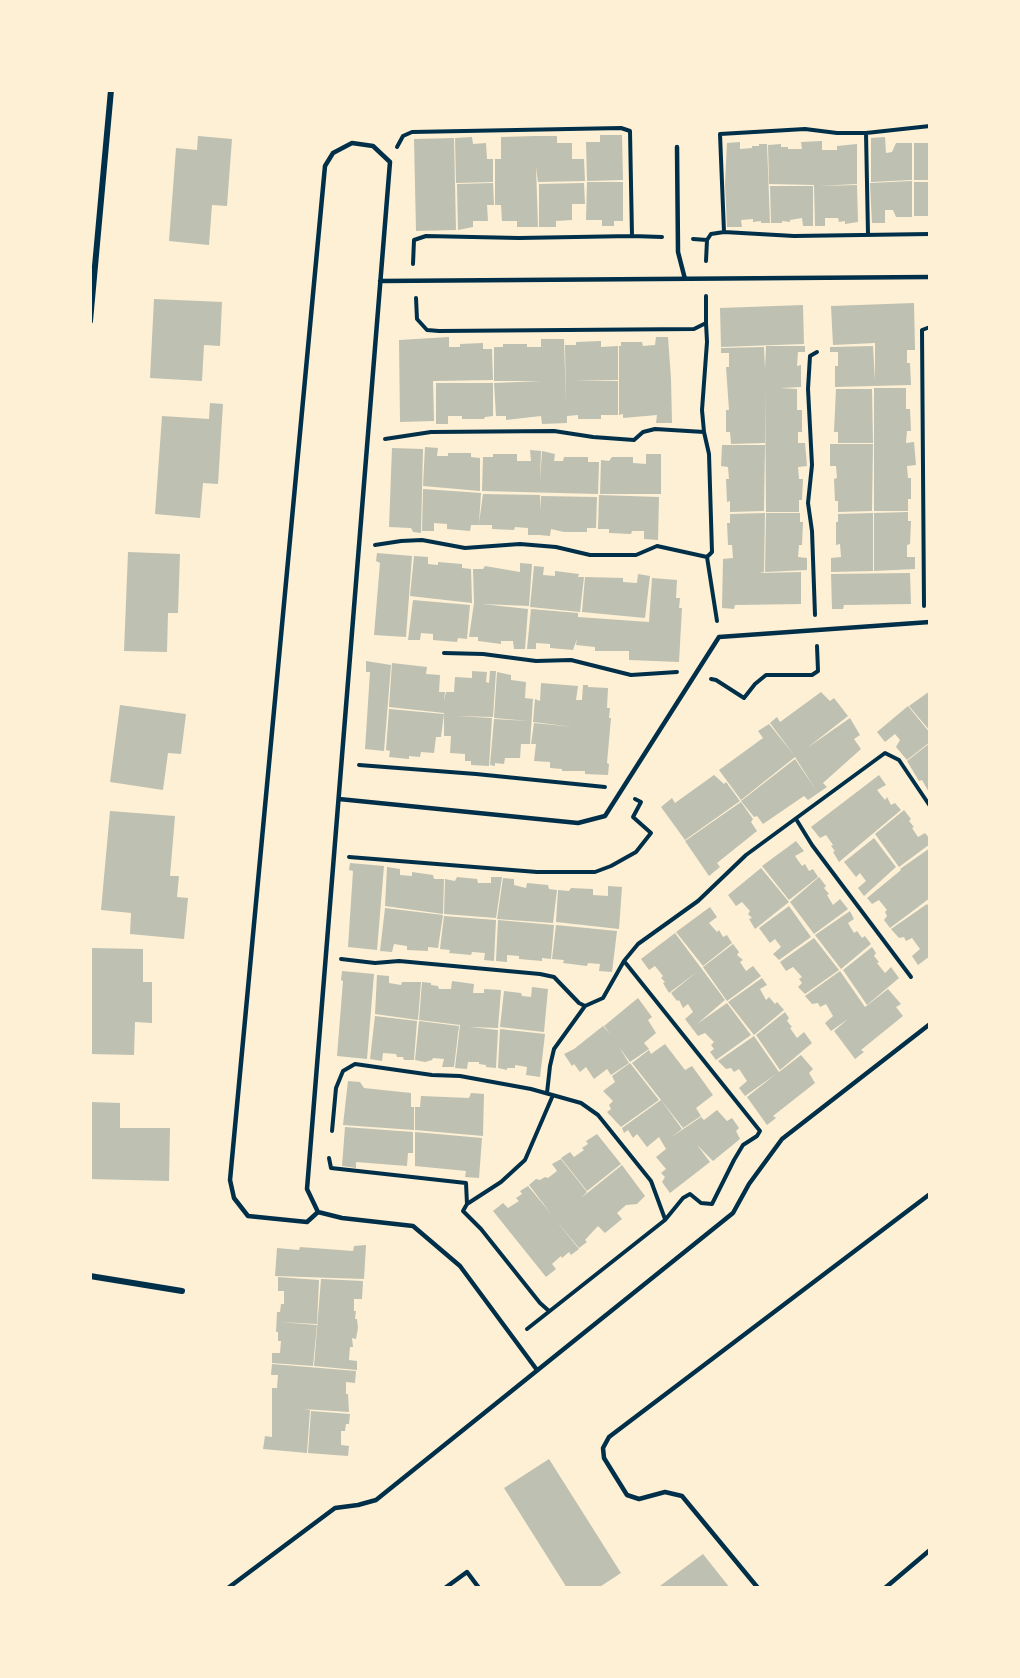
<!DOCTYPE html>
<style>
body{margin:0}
#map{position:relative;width:1020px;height:1678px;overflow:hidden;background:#fdf0d5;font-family:Arial,sans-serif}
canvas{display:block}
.frame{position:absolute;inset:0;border:92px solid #fdf0d5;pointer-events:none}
</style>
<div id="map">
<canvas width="1020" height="1678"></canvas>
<div class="frame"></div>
</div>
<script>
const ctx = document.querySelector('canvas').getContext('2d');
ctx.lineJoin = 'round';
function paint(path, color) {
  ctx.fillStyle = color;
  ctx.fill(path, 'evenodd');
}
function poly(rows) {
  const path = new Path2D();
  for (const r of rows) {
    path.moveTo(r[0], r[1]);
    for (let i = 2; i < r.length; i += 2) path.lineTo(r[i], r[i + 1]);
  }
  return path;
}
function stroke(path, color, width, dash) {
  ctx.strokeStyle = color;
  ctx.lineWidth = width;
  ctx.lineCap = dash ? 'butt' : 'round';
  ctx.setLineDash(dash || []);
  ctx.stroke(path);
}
const building = poly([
 [600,135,622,135,623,180,587,181,586,142,600,142],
 [198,136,232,139,227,206,212,205,209,245,169,241,176,148,197,150],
 [535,136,557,136,557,143,572,143,572,159,584,159,585,181,538,182,536,167,538,227,517,227,517,221,502,221,501,205,495,205,495,159,501,159,501,137],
 [472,137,473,144,486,143,487,159,493,159,493,182,456,183,455,138],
 [885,137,886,153,892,152,896,143,912,143,912,180,871,182,871,138],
 [454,138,456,230,416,231,414,139],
 [822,141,822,150,837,150,837,146,857,144,857,184,818,186,857,185,858,222,845,224,845,221,839,222,838,218,825,218,825,226,815,226,814,185,769,184,768,145,781,144,781,147,788,147,788,149,802,149,801,142],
 [740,142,740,149,752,148,752,146,759,146,759,144,767,144,770,223,761,223,761,221,753,222,753,219,741,220,742,227,727,227,725,184,727,143],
 [914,143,930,143,930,180,914,180],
 [912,181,912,217,896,217,893,210,885,210,885,223,872,223,870,183],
 [587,182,623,182,623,221,614,221,614,226,602,226,602,220,586,220],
 [914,182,930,182,930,216,914,216],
 [493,183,494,205,487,205,488,221,473,221,473,227,458,230,457,184],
 [584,183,585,204,572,204,572,220,556,221,556,227,539,227,539,184],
 [770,186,813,186,813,226,803,226,802,218,790,220,790,222,782,221,782,223,771,223],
 [154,299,222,302,220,346,204,345,202,381,150,378],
 [914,303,915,350,907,350,907,363,910,363,911,385,835,387,835,366,838,366,838,352,830,352,830,347,873,346,875,381,875,343,833,345,831,306],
 [803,305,804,344,721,347,720,308],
 [449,337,449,347,460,347,460,344,483,343,483,349,492,349,493,380,433,381,434,421,400,422,399,340],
 [656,337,668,337,671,379,672,423,656,423,657,415,623,418,623,414,619,415,619,346,621,346,621,342,642,342,643,346,655,345],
 [541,339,564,339,566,404,565,345,576,345,576,342,601,341,601,347,618,346,618,380,572,381,618,381,618,415,601,415,601,419,578,419,578,415,567,416,567,423,542,424,541,416,506,420,506,416,496,416,494,383,542,381,494,381,494,347,503,347,503,344,527,344,527,347,541,347],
 [766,346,805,346,805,352,798,352,797,366,801,365,801,387,780,388,797,389,797,410,802,410,802,432,798,432,798,443,805,443,807,466,798,467,799,479,803,479,802,500,799,500,799,512,766,512,765,389,765,443,731,444,730,432,726,432,726,410,729,410,726,367,729,367,729,353,721,353,721,348,764,347,765,369],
 [436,383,493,383,493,416,485,417,484,419,462,419,462,416,448,416,448,424,436,424],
 [874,388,906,388,906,409,910,409,911,431,907,431,906,443,914,442,916,465,907,466,908,478,911,478,911,499,908,499,908,511,874,511],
 [836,389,872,389,873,443,838,443,838,432,834,432],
 [210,403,223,404,218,484,203,483,200,518,155,514,162,416,209,419],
 [830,444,873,444,872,511,838,512,838,501,835,501,834,479,837,478,836,466,830,466],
 [722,445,765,445,764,511,730,512,730,501,727,502,726,479,729,479,728,467,721,466],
 [425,447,438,448,437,456,448,456,448,453,471,453,471,457,480,458,480,491,423,486],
 [392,448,423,449,421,533,413,532,411,528,389,527],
 [530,450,541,451,540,482,542,451,555,454,554,461,563,461,564,457,588,457,588,462,599,462,598,494,482,491,483,457,493,457,493,454,517,454,517,461,531,461],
 [646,454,661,454,661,494,600,494,601,460,609,461,612,457,633,457,633,463,646,464],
 [423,489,481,493,479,523,483,494,540,495,540,511,541,496,597,497,596,528,587,528,587,532,564,532,551,529,550,536,539,535,528,535,528,528,515,527,514,530,492,529,492,525,471,525,470,531,447,529,447,524,434,523,434,531,422,531],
 [599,495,659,497,658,540,644,539,644,531,632,531,631,534,609,533,609,529,598,529],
 [908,512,908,521,911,521,910,544,907,545,907,557,915,557,915,569,874,571,874,513],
 [765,513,764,572,760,573,801,572,801,604,735,605,734,609,722,608,723,559,733,558,732,545,728,545,727,523,730,523,730,514],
 [766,513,800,513,800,522,803,522,802,545,799,545,798,557,807,558,807,570,765,572],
 [873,513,873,571,831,572,831,558,841,557,840,544,836,545,836,522,838,522,838,514],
 [128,552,180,554,178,613,168,613,167,652,124,651],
 [377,553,412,556,406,637,374,635,380,563,376,561],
 [414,556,428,557,428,564,438,565,438,562,462,564,462,568,471,569,472,603,410,596],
 [520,563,532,564,529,606,482,604,528,609,525,649,514,649,513,641,501,641,501,644,478,641,478,637,469,637,474,603,473,569,483,569,485,566,520,572],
 [534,566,544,567,543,575,555,576,555,571,579,574,578,577,584,577,580,612,530,607],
 [910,573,911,604,844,605,843,609,832,609,831,574],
 [638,574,650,576,645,618,582,612,585,577,623,578,623,582,637,583],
 [652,578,677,580,676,598,680,598,679,608,682,608,679,662,629,660,629,651,595,651,595,647,576,645,577,639,573,650,550,648,550,644,536,643,536,649,527,649,531,609,578,613,578,617,649,622],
 [413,600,470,605,467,639,458,638,457,642,433,640,433,634,421,633,420,640,408,640],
 [366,661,391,665,384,751,365,749,370,672,366,672],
 [392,663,427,667,426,674,440,675,439,692,445,692,444,701,446,692,454,692,455,677,472,678,472,671,487,672,486,682,489,683,490,671,496,671,493,717,455,716,492,718,489,766,471,765,471,761,465,761,465,754,450,753,451,736,444,736,444,713,389,707],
 [497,672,511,675,511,680,526,682,525,698,533,699,530,744,521,744,520,758,505,758,504,764,495,763,495,766,490,765,494,719,529,721,494,718],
 [541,683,578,686,576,700,582,700,583,685,588,685,588,687,608,688,607,708,610,708,609,718,611,718,607,763,609,764,608,775,585,774,585,771,562,771,562,769,550,768,550,762,534,761,536,744,531,744,534,723,574,727,533,722,535,699,540,701],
 [930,691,930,731,909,706],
 [821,692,830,701,834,698,848,716,807,748,850,718,860,735,854,739,861,749,823,783,827,787,808,800,804,796,763,824,757,816,754,817,741,801,795,759,816,790,795,757,741,800,719,770,763,738,758,731,769,724,794,755,770,723,777,717,780,722],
 [120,705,186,714,181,754,168,753,163,790,110,782],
 [908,706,930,733,930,742,907,760,896,747,900,740,895,734,885,742,877,732],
 [389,709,444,714,441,737,436,737,434,753,421,752,420,757,409,756,409,759,389,757,390,751,386,750],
 [930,743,930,794,922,780,919,781,907,761],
 [714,775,724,784,726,782,740,801,685,840,661,807,672,798,675,803],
 [879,775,886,785,877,790,885,800,887,797,891,805,895,803,901,810,839,862,833,852,835,851,831,846,833,845,826,835,820,838,811,827],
 [741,802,753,819,751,822,757,831,717,863,720,867,709,876,685,841],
 [904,810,911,819,909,821,914,827,912,828,918,837,925,833,930,839,930,844,899,867,875,834],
 [110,811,175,816,170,876,179,876,177,897,188,898,184,939,130,934,131,913,101,910],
 [874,838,896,867,864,896,858,888,866,881,860,873,856,877,844,862],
 [796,841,804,851,795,856,802,866,805,864,809,871,813,869,818,877,789,900,762,866],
 [930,848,930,898,890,928,884,920,887,916,885,912,887,910,879,900,872,904,867,898,901,870,900,869],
 [350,863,384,866,377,950,348,947,353,871,349,870],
 [387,867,400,869,400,875,412,876,412,872,433,875,434,879,444,879,443,914,385,906],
 [761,868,789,902,755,929,749,919,752,918,748,914,750,911,742,902,736,906,728,895],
 [457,877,477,879,478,883,491,883,491,877,502,877,496,918,444,914,445,879,455,881],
 [819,877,826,886,824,888,829,894,827,895,833,905,840,899,848,909,814,934,790,902],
 [503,878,514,879,514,885,526,888,527,883,548,885,549,889,557,890,553,923,497,919],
 [608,886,622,887,619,929,556,922,558,890,569,891,571,888,593,889,593,895,608,896],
 [927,904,930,909,930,956,918,965,912,956,920,949,912,938,906,941,904,937,899,938,891,929],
 [789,906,811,937,779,960,773,954,781,947,775,939,770,943,759,928],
 [710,907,717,917,709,923,717,932,719,930,723,937,727,935,732,943,703,966,676,932],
 [385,908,443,915,438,948,428,947,428,951,407,950,407,946,394,944,392,952,380,951],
 [850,911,854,919,848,923,854,933,857,931,862,938,865,936,871,944,841,969,815,935],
 [444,916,496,920,494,961,484,960,485,953,472,952,471,955,449,953,450,950,440,949],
 [498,920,554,925,551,959,542,958,542,961,519,959,519,956,507,955,507,962,496,961],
 [556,925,617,931,612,972,599,971,600,964,588,963,587,966,563,963,564,960,552,959],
 [675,933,725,1000,697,1024,727,1003,751,1035,716,1060,710,1052,714,1049,711,1045,714,1042,705,1033,698,1036,685,1019,693,1012,688,1004,683,1008,679,1000,677,1001,671,993,698,971,669,993,663,983,665,982,661,978,663,976,655,966,649,970,641,959],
 [814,938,839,970,805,994,798,987,802,983,799,979,802,977,793,967,786,971,780,962],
 [733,944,739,952,737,955,743,960,740,962,746,971,753,966,761,976,727,1001,703,967],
 [872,947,876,953,874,956,879,962,877,963,885,973,891,967,899,978,867,1005,843,970],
 [90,948,143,949,143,982,152,982,152,1023,135,1022,134,1055,90,1054],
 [342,971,374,974,367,1059,337,1056,343,981,341,980],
 [840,971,865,1007,888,989,901,1004,896,1007,903,1016,861,1050,864,1052,855,1059,834,1031,848,1019,831,1031,825,1023,833,1016,826,1004,820,1007,818,1003,812,1004,805,996],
 [377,975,389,976,389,983,401,985,402,982,421,982,418,1020,375,1014],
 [762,978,767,985,760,989,766,1000,769,997,775,1004,777,1002,784,1010,754,1035,728,1002],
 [452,981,474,984,473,993,484,993,484,989,501,990,498,1028,469,1027,498,1030,496,1068,486,1067,486,1065,479,1064,479,1062,468,1062,467,1069,455,1068,460,1025,419,1020,422,982,431,983,431,985,438,986,439,989,451,989],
 [532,987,548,989,544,1032,500,1027,504,991,521,993,522,996,531,997],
 [638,998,652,1017,648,1020,656,1033,644,1043,649,1049,630,1062,619,1047,629,1063,611,1075,607,1069,594,1079,586,1067,580,1072,574,1064,572,1066,564,1054,574,1049,603,1026,611,1035,604,1026],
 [785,1012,789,1018,787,1021,792,1027,790,1028,797,1038,804,1032,812,1043,780,1070,756,1035],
 [375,1016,417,1021,414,1060,404,1060,403,1057,397,1057,396,1054,383,1053,382,1061,370,1059],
 [419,1021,459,1026,454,1067,442,1067,444,1059,433,1058,432,1060,425,1062,415,1060],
 [500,1029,545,1034,540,1077,526,1075,527,1067,515,1065,515,1068,507,1068,507,1070,498,1068],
 [754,1036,779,1072,801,1055,813,1069,809,1073,815,1083,773,1116,776,1118,767,1125,747,1097,776,1074,745,1096,739,1088,747,1081,739,1069,734,1072,731,1068,726,1069,718,1061],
 [665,1044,685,1070,692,1066,713,1095,696,1108,701,1116,683,1128,632,1063,649,1050,651,1054],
 [630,1063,659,1100,621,1127,607,1112,611,1109,609,1105,613,1101,603,1091,615,1082,612,1076],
 [348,1081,360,1082,364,1088,411,1093,411,1107,414,1107,414,1130,343,1125],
 [471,1093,484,1094,483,1136,415,1130,415,1107,420,1107,421,1096,469,1098],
 [661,1100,682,1129,670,1138,701,1117,704,1120,717,1110,727,1121,732,1118,739,1128,736,1131,740,1139,713,1161,697,1145,710,1162,670,1193,662,1182,665,1177,661,1173,666,1169,656,1157,666,1149,659,1137,647,1147,637,1134,633,1138,628,1130,624,1133,622,1128],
 [90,1102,120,1103,120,1128,170,1128,169,1181,90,1179],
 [345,1127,413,1132,413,1153,408,1153,407,1166,356,1162,356,1168,342,1166],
 [415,1132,482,1138,479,1178,465,1177,466,1171,415,1166],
 [597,1134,621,1164,587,1191,561,1158,570,1152,574,1157,584,1150,582,1148,588,1144,586,1141],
 [561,1159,587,1192,581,1198,622,1165,645,1196,637,1204,626,1205,617,1213,622,1219,605,1233,598,1226,585,1240,587,1242,579,1248,554,1218,579,1249,571,1255,569,1252,562,1258,561,1256,552,1264,556,1269,546,1277,493,1211,503,1203,508,1208,519,1201,516,1198,522,1194,520,1191,528,1186,552,1215,529,1185,536,1179,540,1180,545,1177,548,1178,557,1171,552,1164],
 [366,1245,364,1279,275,1276,277,1248,299,1250,300,1247,353,1251,354,1246],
 [278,1277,319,1280,317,1324,279,1322,317,1325,313,1366,272,1363,272,1353,280,1353,281,1341,278,1341,278,1332,276,1332,277,1312,280,1312,281,1304,284,1304,284,1291,278,1291],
 [321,1279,363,1281,362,1299,354,1299,354,1311,356,1311,355,1319,357,1319,358,1328,356,1339,352,1338,353,1347,350,1347,349,1360,357,1361,357,1370,314,1366],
 [272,1364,356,1371,355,1383,346,1382,346,1394,348,1394,349,1412,303,1409,310,1410,307,1453,263,1449,265,1436,272,1437,272,1388,277,1388,278,1375,271,1375],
 [311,1411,350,1414,349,1424,346,1424,345,1431,341,1431,341,1445,349,1446,348,1456,308,1453],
 [549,1459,621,1573,598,1588,567,1588,504,1488],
 [703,1554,730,1588,661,1588,660,1586]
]);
const path = poly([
 [866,133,868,234],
 [397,147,403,136,412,132,621,128,630,131,632,236,662,237],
 [724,232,794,236,930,234],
 [693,239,707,240,711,234,724,232,720,134,805,129,837,133,866,133,930,126],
 [706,261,707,240],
 [413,264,414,240,426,236,519,238,632,236],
 [416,298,417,319,427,330,439,331,694,329,706,323,706,296],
 [385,439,431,432,554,431,593,437,634,440,643,432,655,429,704,432],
 [375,545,401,541,422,540,465,548,520,544,556,547,590,555,636,555,657,546,707,557,712,552,709,454,704,432,702,410,707,342,706,323],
 [707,557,717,621],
 [924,606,922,330,930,327],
 [815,615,812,531,808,503,812,465,808,389,810,356,817,352],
 [444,653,483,654,536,661,571,660,631,675,677,672],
 [711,679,716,680,744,698,755,684,766,675,812,675,818,671,817,646],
 [359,765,476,774,605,787],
 [796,819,812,845,911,977],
 [349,857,537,872,595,872,611,866,636,852,651,833,633,817,641,802,635,799],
 [341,959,375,963,399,961,540,974,554,977,579,1003,585,1006,603,998,624,961,638,944,698,901,746,855,885,753,899,760,930,806],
 [547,1093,550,1066,554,1049,585,1006],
 [332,1131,336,1088,343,1071,355,1064,432,1075,460,1076,531,1089,581,1103,598,1115,651,1181,665,1219],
 [329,1158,331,1168,466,1183,467,1204,463,1211,481,1229,540,1303,549,1311],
 [467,1204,501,1182,525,1160,553,1095],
 [527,1329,665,1220,683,1198,690,1194,701,1203,712,1204,734,1160,743,1145,757,1136,760,1131,624,961]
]);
const service = poly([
 [677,147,678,252,685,279],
 [380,281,930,277],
 [339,799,578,823,605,816,719,637,930,622],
 [318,1212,307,1222,248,1216,234,1198,230,1180,325,166,333,153,352,143,373,146,390,162,307,1189,318,1212,342,1218,413,1226,460,1266,537,1370],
 [228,1588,335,1508,358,1505,376,1500,733,1213,749,1184,782,1139,930,1024],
 [445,1588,467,1572,479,1588],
 [758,1588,682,1496,665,1492,639,1499,627,1495,604,1458,603,1448,609,1437,930,1194],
 [885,1588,930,1550]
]);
const minor = poly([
 [90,321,111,90],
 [90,1276,182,1291]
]);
paint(building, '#bec0b2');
stroke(path, '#003049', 4);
stroke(service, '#003049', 4.5);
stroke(minor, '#003049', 6);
</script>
